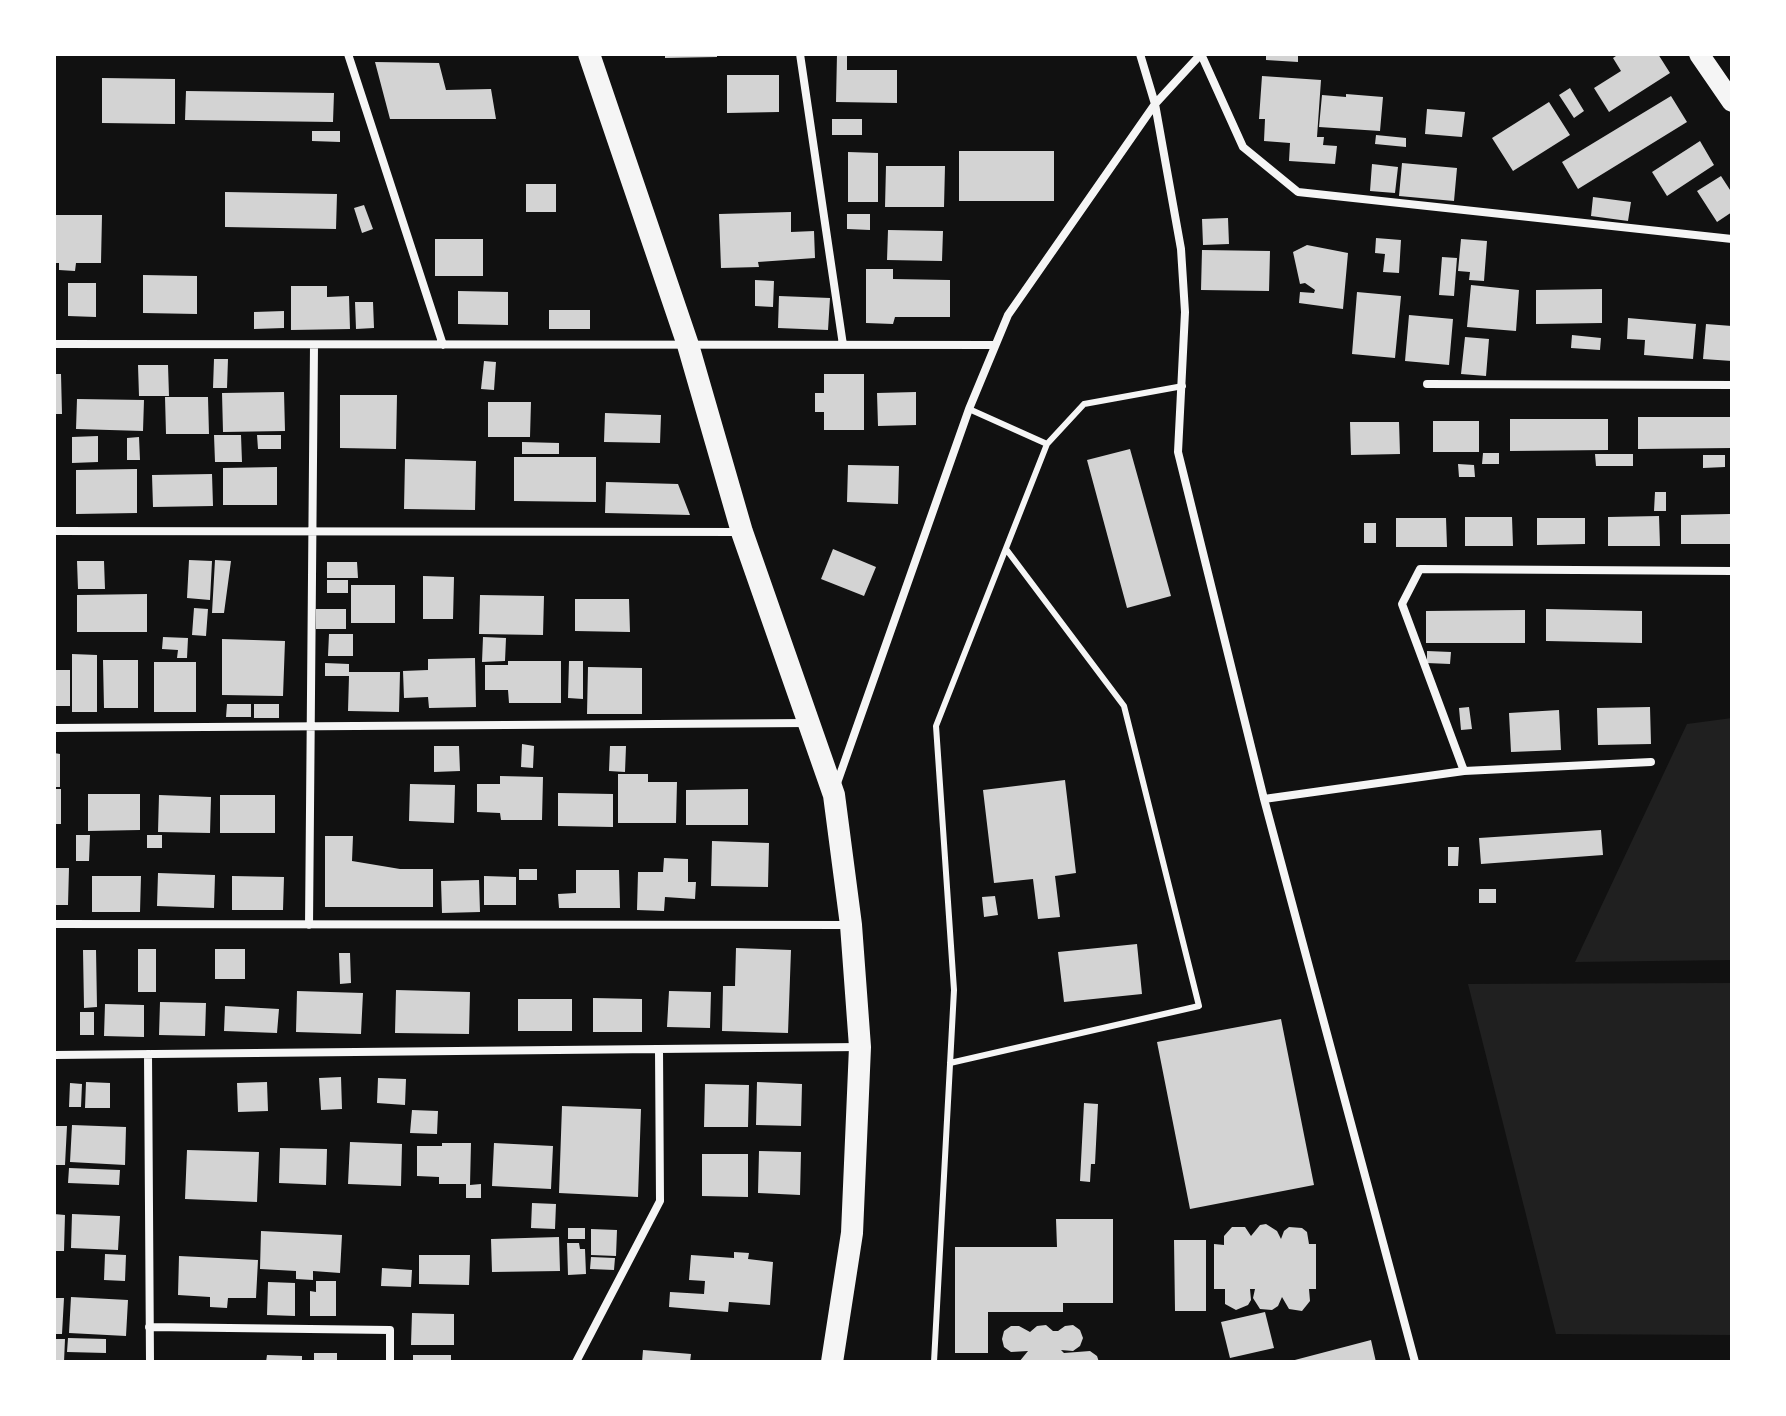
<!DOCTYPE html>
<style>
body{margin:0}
#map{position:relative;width:1786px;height:1416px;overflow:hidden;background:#111;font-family:Roboto,sans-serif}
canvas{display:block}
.frame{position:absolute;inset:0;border:56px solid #fff;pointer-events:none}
</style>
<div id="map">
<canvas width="1786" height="1416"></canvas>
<div class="frame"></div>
</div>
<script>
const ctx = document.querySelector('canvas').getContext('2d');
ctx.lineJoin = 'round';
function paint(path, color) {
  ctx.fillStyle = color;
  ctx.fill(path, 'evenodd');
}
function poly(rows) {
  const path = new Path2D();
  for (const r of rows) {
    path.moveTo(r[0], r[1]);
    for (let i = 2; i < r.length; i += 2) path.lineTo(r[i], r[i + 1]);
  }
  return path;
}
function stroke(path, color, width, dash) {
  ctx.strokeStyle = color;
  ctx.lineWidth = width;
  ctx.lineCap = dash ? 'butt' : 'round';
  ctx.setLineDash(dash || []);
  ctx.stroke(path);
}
const green = poly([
 [1732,718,1732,960,1575,962,1687,724],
 [1732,983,1732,1335,1556,1334,1468,984]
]);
const building = poly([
 [665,54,717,54,717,57,665,58],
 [837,54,847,54,847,70,897,70,897,103,836,102],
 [1266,54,1298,54,1298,62,1266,60],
 [1619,54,1658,54,1670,73,1609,112,1594,88,1621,71,1613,58],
 [375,62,439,63,446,90,491,89,496,119,390,119],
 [727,75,779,75,779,112,727,113],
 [1262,76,1321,80,1317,137,1324,137,1323,145,1337,146,1335,164,1289,161,1290,143,1264,141,1265,119,1259,119],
 [102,78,175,79,175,124,102,123],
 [1570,88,1584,111,1574,118,1559,95],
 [186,91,334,93,333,122,185,120],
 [1346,94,1383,97,1380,131,1319,127,1322,95,1346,97],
 [1671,96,1687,122,1578,189,1562,162],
 [1549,102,1570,135,1513,171,1492,138],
 [1427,109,1465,112,1462,137,1425,134],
 [832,119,862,119,862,135,832,135],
 [312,131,340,131,340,142,312,141],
 [1376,135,1406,138,1406,147,1375,144],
 [1700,141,1714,165,1667,196,1652,172],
 [959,151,1054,151,1054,201,959,201],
 [848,152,878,153,878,202,848,202],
 [1402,163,1457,168,1454,201,1399,196],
 [1372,164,1398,167,1395,193,1370,191],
 [886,166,945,166,944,207,885,207],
 [1721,176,1732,193,1732,212,1717,222,1697,191],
 [526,184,556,184,556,212,526,212],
 [225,192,337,194,336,229,225,227],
 [1593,197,1631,202,1628,221,1591,216],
 [364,205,373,229,362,233,354,208],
 [791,212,791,232,814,231,815,258,758,262,759,267,721,268,719,214],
 [847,214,870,214,870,230,847,229],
 [54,215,102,215,101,263,76,263,75,271,59,270,59,263,54,263],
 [1228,218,1229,244,1203,245,1202,219],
 [888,230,943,231,942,261,887,260],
 [1376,238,1401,240,1399,273,1383,272,1385,254,1375,253],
 [435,239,483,239,483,276,435,276],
 [1461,239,1487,241,1484,281,1469,280,1470,272,1458,271],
 [1307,245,1348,253,1343,309,1299,303,1300,292,1314,293,1315,290,1305,283,1300,284,1293,252],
 [1202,250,1270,251,1269,291,1201,290],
 [1442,257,1457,258,1454,296,1439,295],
 [866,269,893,269,893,279,950,280,950,317,895,317,893,324,866,323],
 [143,275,197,276,197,314,143,313],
 [755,280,774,281,773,307,755,306],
 [68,283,96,283,96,317,68,316],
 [1471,285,1519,290,1516,331,1467,327],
 [291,286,327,286,327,297,349,296,350,329,291,330],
 [1602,289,1602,323,1536,324,1536,290],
 [458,291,508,292,508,325,458,324],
 [1357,292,1401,296,1395,358,1352,354],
 [779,296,830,298,828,330,778,328],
 [355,302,373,302,374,328,356,329],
 [549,310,590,310,590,329,549,329],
 [284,311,284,328,254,329,254,312],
 [1409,315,1453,319,1449,365,1405,361],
 [1628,318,1696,324,1693,359,1644,355,1645,340,1627,339],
 [1706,324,1732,326,1732,361,1703,359],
 [1572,335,1601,338,1600,350,1571,348],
 [1465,337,1489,339,1486,376,1461,374],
 [214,359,228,359,227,388,213,388],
 [484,361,496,362,494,390,481,389],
 [138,365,168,365,169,396,139,396],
 [54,374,61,374,62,414,54,414],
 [824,374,864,374,864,430,824,430,824,412,815,412,815,393,824,393],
 [284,392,285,431,223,432,222,393],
 [916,392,916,425,878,426,877,393],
 [340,395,397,395,396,449,340,448],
 [165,397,208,397,209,434,166,434],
 [77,399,144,400,143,431,76,429],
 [488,402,531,402,530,437,488,437],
 [605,413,661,415,660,443,604,442],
 [1638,417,1732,417,1732,448,1638,449],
 [1510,419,1608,419,1608,450,1510,451],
 [1433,421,1479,421,1479,452,1433,452],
 [1350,422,1399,422,1400,454,1351,455],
 [214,435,241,435,242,462,215,462],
 [257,435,281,435,281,449,258,449],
 [98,436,98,462,72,463,72,437],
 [139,437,140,460,127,460,127,438],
 [522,442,559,443,559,454,522,454],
 [1130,449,1171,596,1127,608,1087,460],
 [1483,453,1499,453,1499,464,1482,464],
 [1595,454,1633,454,1633,466,1596,466],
 [1703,455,1725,455,1725,467,1703,468],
 [514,457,596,457,596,502,514,501],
 [405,459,476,461,475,510,404,509],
 [1458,464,1474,465,1475,477,1459,477],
 [848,465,899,466,898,504,847,502],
 [277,467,277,505,223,505,223,468],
 [137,469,137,513,76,514,76,470],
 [212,474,213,506,153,507,152,475],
 [606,482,678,484,690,515,605,513],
 [1655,492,1666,492,1666,511,1654,511],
 [1730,514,1731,544,1681,544,1681,515],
 [1659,516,1660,546,1608,546,1608,517],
 [1465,517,1512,517,1513,546,1465,546],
 [1396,518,1446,518,1447,547,1396,547],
 [1537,518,1585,518,1585,544,1537,545],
 [1364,523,1376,523,1376,543,1364,543],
 [833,549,876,567,864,596,821,579],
 [189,560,212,561,210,600,187,598],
 [215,560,231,561,224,613,212,613],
 [77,561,104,561,105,589,78,589],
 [327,562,357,562,358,578,327,578],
 [423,576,454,577,453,619,423,619],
 [327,580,348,580,348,593,327,593],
 [351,585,395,585,395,623,351,623],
 [147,594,147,632,77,632,77,595],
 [480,595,544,596,543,635,479,634],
 [575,599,629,599,630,632,575,631],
 [194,608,208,609,206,636,192,635],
 [316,609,346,609,346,629,316,629],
 [1546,609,1642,611,1642,643,1546,641],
 [1525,610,1525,643,1426,643,1426,611],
 [329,634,353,634,353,656,328,656],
 [163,637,188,638,187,658,177,658,178,650,162,649],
 [483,637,506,638,505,661,482,662],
 [222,639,285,641,283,696,222,695],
 [1427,651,1451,652,1450,664,1427,663],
 [72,654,97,655,97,712,72,712],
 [475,658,476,707,429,708,428,697,404,698,403,671,428,670,428,659],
 [103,660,138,660,138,708,104,708],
 [508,661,561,661,561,703,509,703,508,690,485,690,485,665,508,665],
 [569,661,583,661,583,699,568,698],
 [154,662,196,662,196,712,154,712],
 [325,663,349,664,349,672,400,672,399,712,348,711,349,676,325,676],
 [588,667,642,668,642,714,587,714],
 [54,670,70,670,70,706,54,706],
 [227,704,251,704,251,717,226,717],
 [254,704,279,704,279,718,254,718],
 [1469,707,1472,729,1461,730,1459,708],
 [1650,707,1651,744,1598,745,1597,708],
 [1559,710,1561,750,1511,752,1509,713],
 [522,744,534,746,533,768,521,767],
 [434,746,459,746,460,771,434,772],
 [610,746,626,746,625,772,609,771],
 [54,753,60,754,60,787,54,787],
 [618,774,648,774,648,782,677,782,676,823,618,823],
 [500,776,543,777,542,820,501,820,500,813,477,812,477,784,500,784],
 [1065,780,1076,873,1055,876,1060,917,1038,919,1033,879,994,883,983,790],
 [410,784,455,785,454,823,409,821],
 [54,789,61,789,61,824,54,824],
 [748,789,748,825,686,825,686,790],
 [558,793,613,794,613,827,558,826],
 [88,794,140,794,140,830,88,831],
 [159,795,211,797,210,833,158,832],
 [220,795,275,795,275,833,220,833],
 [1601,830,1603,855,1481,864,1479,838],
 [76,835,90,835,89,861,76,861],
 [147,835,162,835,162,848,147,848],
 [325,836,353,836,352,861,400,869,433,869,433,907,325,907],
 [712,841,769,843,768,887,711,886],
 [1448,847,1459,847,1458,866,1448,866],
 [664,858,688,859,688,882,696,882,695,899,665,897,664,911,637,910,638,872,663,872],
 [54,868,69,868,68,905,54,905],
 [519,869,537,869,537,880,519,880],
 [576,870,619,870,620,908,559,908,558,894,576,893],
 [158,873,215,875,214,908,157,906],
 [92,876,141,876,140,912,92,912],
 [232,876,284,877,283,910,232,910],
 [484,876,516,877,516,905,484,905],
 [479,880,480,912,442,913,441,881],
 [1479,889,1496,889,1496,903,1479,903],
 [995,896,998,915,984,917,982,897],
 [1137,944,1142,994,1064,1002,1058,952],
 [736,948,791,950,788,1033,722,1031,723,986,735,986],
 [138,949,156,949,156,992,138,992],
 [215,949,245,949,245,979,215,979],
 [83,950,96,950,97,1007,84,1008],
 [339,953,350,953,351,983,340,984],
 [396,990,470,992,469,1034,395,1033],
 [297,991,363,993,361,1034,296,1032],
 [669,991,711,992,710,1028,667,1027],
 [593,998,642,999,642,1032,593,1032],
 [518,999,572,999,572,1031,518,1031],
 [160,1002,206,1003,205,1036,159,1035],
 [105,1004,144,1005,144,1037,104,1036],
 [225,1006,279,1009,277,1033,224,1031],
 [80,1012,94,1012,94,1035,80,1035],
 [1281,1019,1314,1185,1190,1209,1157,1042],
 [341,1077,342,1109,321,1110,319,1078],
 [378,1078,406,1079,405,1105,377,1103],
 [86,1082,110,1083,110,1108,85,1108],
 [267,1082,268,1111,238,1112,237,1083],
 [757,1082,802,1084,801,1126,756,1125],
 [70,1083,82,1084,81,1107,69,1107],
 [705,1084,749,1085,748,1127,704,1127],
 [1084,1103,1098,1104,1095,1164,1091,1164,1090,1182,1080,1181],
 [562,1106,641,1109,638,1197,559,1193],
 [412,1110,438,1111,437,1134,410,1133],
 [72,1125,126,1127,125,1165,70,1162],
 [54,1126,67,1126,65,1165,54,1165],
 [350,1142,402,1144,401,1186,348,1184],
 [442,1143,471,1143,470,1185,481,1184,481,1198,466,1198,466,1184,439,1184,439,1177,417,1176,417,1146,442,1146],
 [494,1143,553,1146,551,1189,492,1186],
 [280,1148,327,1149,326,1185,279,1183],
 [187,1150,259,1152,257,1202,185,1199],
 [759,1151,801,1152,800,1195,758,1193],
 [702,1154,748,1154,748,1197,702,1196],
 [69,1168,120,1170,119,1185,68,1183],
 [532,1203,556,1204,555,1229,531,1228],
 [54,1214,65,1215,64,1251,54,1251],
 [72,1214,120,1216,118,1250,71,1248],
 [1056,1219,1113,1219,1113,1303,1063,1303,1063,1312,988,1312,988,1353,955,1353,955,1247,1057,1247],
 [1266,1224,1277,1231,1281,1239,1284,1231,1289,1227,1302,1228,1307,1232,1309,1244,1316,1244,1316,1289,1309,1289,1310,1301,1302,1311,1289,1309,1282,1297,1278,1306,1272,1310,1260,1309,1253,1298,1255,1289,1250,1289,1251,1300,1248,1305,1236,1310,1225,1304,1225,1289,1214,1289,1214,1244,1224,1245,1224,1236,1232,1227,1245,1227,1251,1236,1260,1225],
 [568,1228,585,1228,585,1239,568,1239],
 [591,1229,617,1230,616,1256,591,1255],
 [261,1231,342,1235,340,1273,313,1271,313,1280,296,1279,296,1271,260,1269],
 [559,1237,560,1271,492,1272,491,1239],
 [1174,1240,1206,1240,1206,1311,1175,1311],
 [567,1243,579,1243,580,1249,585,1249,586,1274,568,1275],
 [734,1252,749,1253,748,1259,773,1262,770,1305,729,1302,728,1312,669,1307,670,1292,704,1294,705,1281,689,1280,691,1255,734,1258],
 [105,1254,126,1255,125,1281,104,1280],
 [419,1255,470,1255,469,1285,419,1284],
 [179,1256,258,1260,256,1298,228,1298,227,1308,210,1307,210,1297,178,1295],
 [591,1257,615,1258,614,1270,590,1269],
 [382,1268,412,1270,411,1287,381,1286],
 [316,1281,336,1281,336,1316,310,1316,310,1291,316,1292],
 [268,1282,295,1283,295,1316,267,1315],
 [71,1297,128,1300,126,1336,69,1333],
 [54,1298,64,1298,62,1334,54,1334],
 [1265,1312,1274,1348,1230,1358,1221,1322],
 [412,1313,454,1314,454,1345,411,1345],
 [1046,1325,1053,1331,1058,1331,1065,1326,1073,1325,1080,1330,1083,1338,1080,1346,1073,1351,1061,1350,1064,1353,1090,1351,1097,1356,1099,1362,1019,1362,1028,1351,1011,1352,1004,1347,1002,1339,1004,1331,1011,1326,1019,1326,1030,1332,1037,1326],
 [68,1338,106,1339,106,1353,67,1352],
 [54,1339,65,1339,64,1362,54,1362],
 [1371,1340,1376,1362,1292,1362,1291,1361],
 [643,1350,691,1354,690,1362,642,1362],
 [314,1353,337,1353,337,1362,314,1362],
 [267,1355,302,1356,302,1362,266,1362],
 [413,1355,451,1355,451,1362,413,1362]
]);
const service = poly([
 [1047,444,1084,404,1183,386],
 [950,1063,1199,1006,1124,706,1006,549],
 [934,1362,954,990,936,726,1047,444,969,409]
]);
const minor = poly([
 [348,54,443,345],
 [800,54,843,345],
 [1140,54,1155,104,1181,249,1185,312,1178,452,1264,799,1415,1362],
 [54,344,995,345],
 [1427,384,1732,385],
 [54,531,742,532],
 [54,728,808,723],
 [1464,771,1651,762],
 [836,786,969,409,1008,315,1155,104,1201,54,1243,147,1298,192,1732,239],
 [1264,799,1464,771,1402,604,1420,569,1732,571],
 [54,924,850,925],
 [309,925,314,345],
 [148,1054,150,1362],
 [54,1055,859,1047],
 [149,1327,390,1330,390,1362],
 [576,1362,660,1201,659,1050]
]);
const primary = poly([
 [1699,54,1732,102]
]);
const trunk = poly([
 [589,54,688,345,742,532,834,795,851,925,860,1047,852,1233,832,1362]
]);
paint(green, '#202020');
paint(building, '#d3d3d3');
stroke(service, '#f5f5f5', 6);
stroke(minor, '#f5f5f5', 8);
stroke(primary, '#f5f5f5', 20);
stroke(trunk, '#f5f5f5', 22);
</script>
